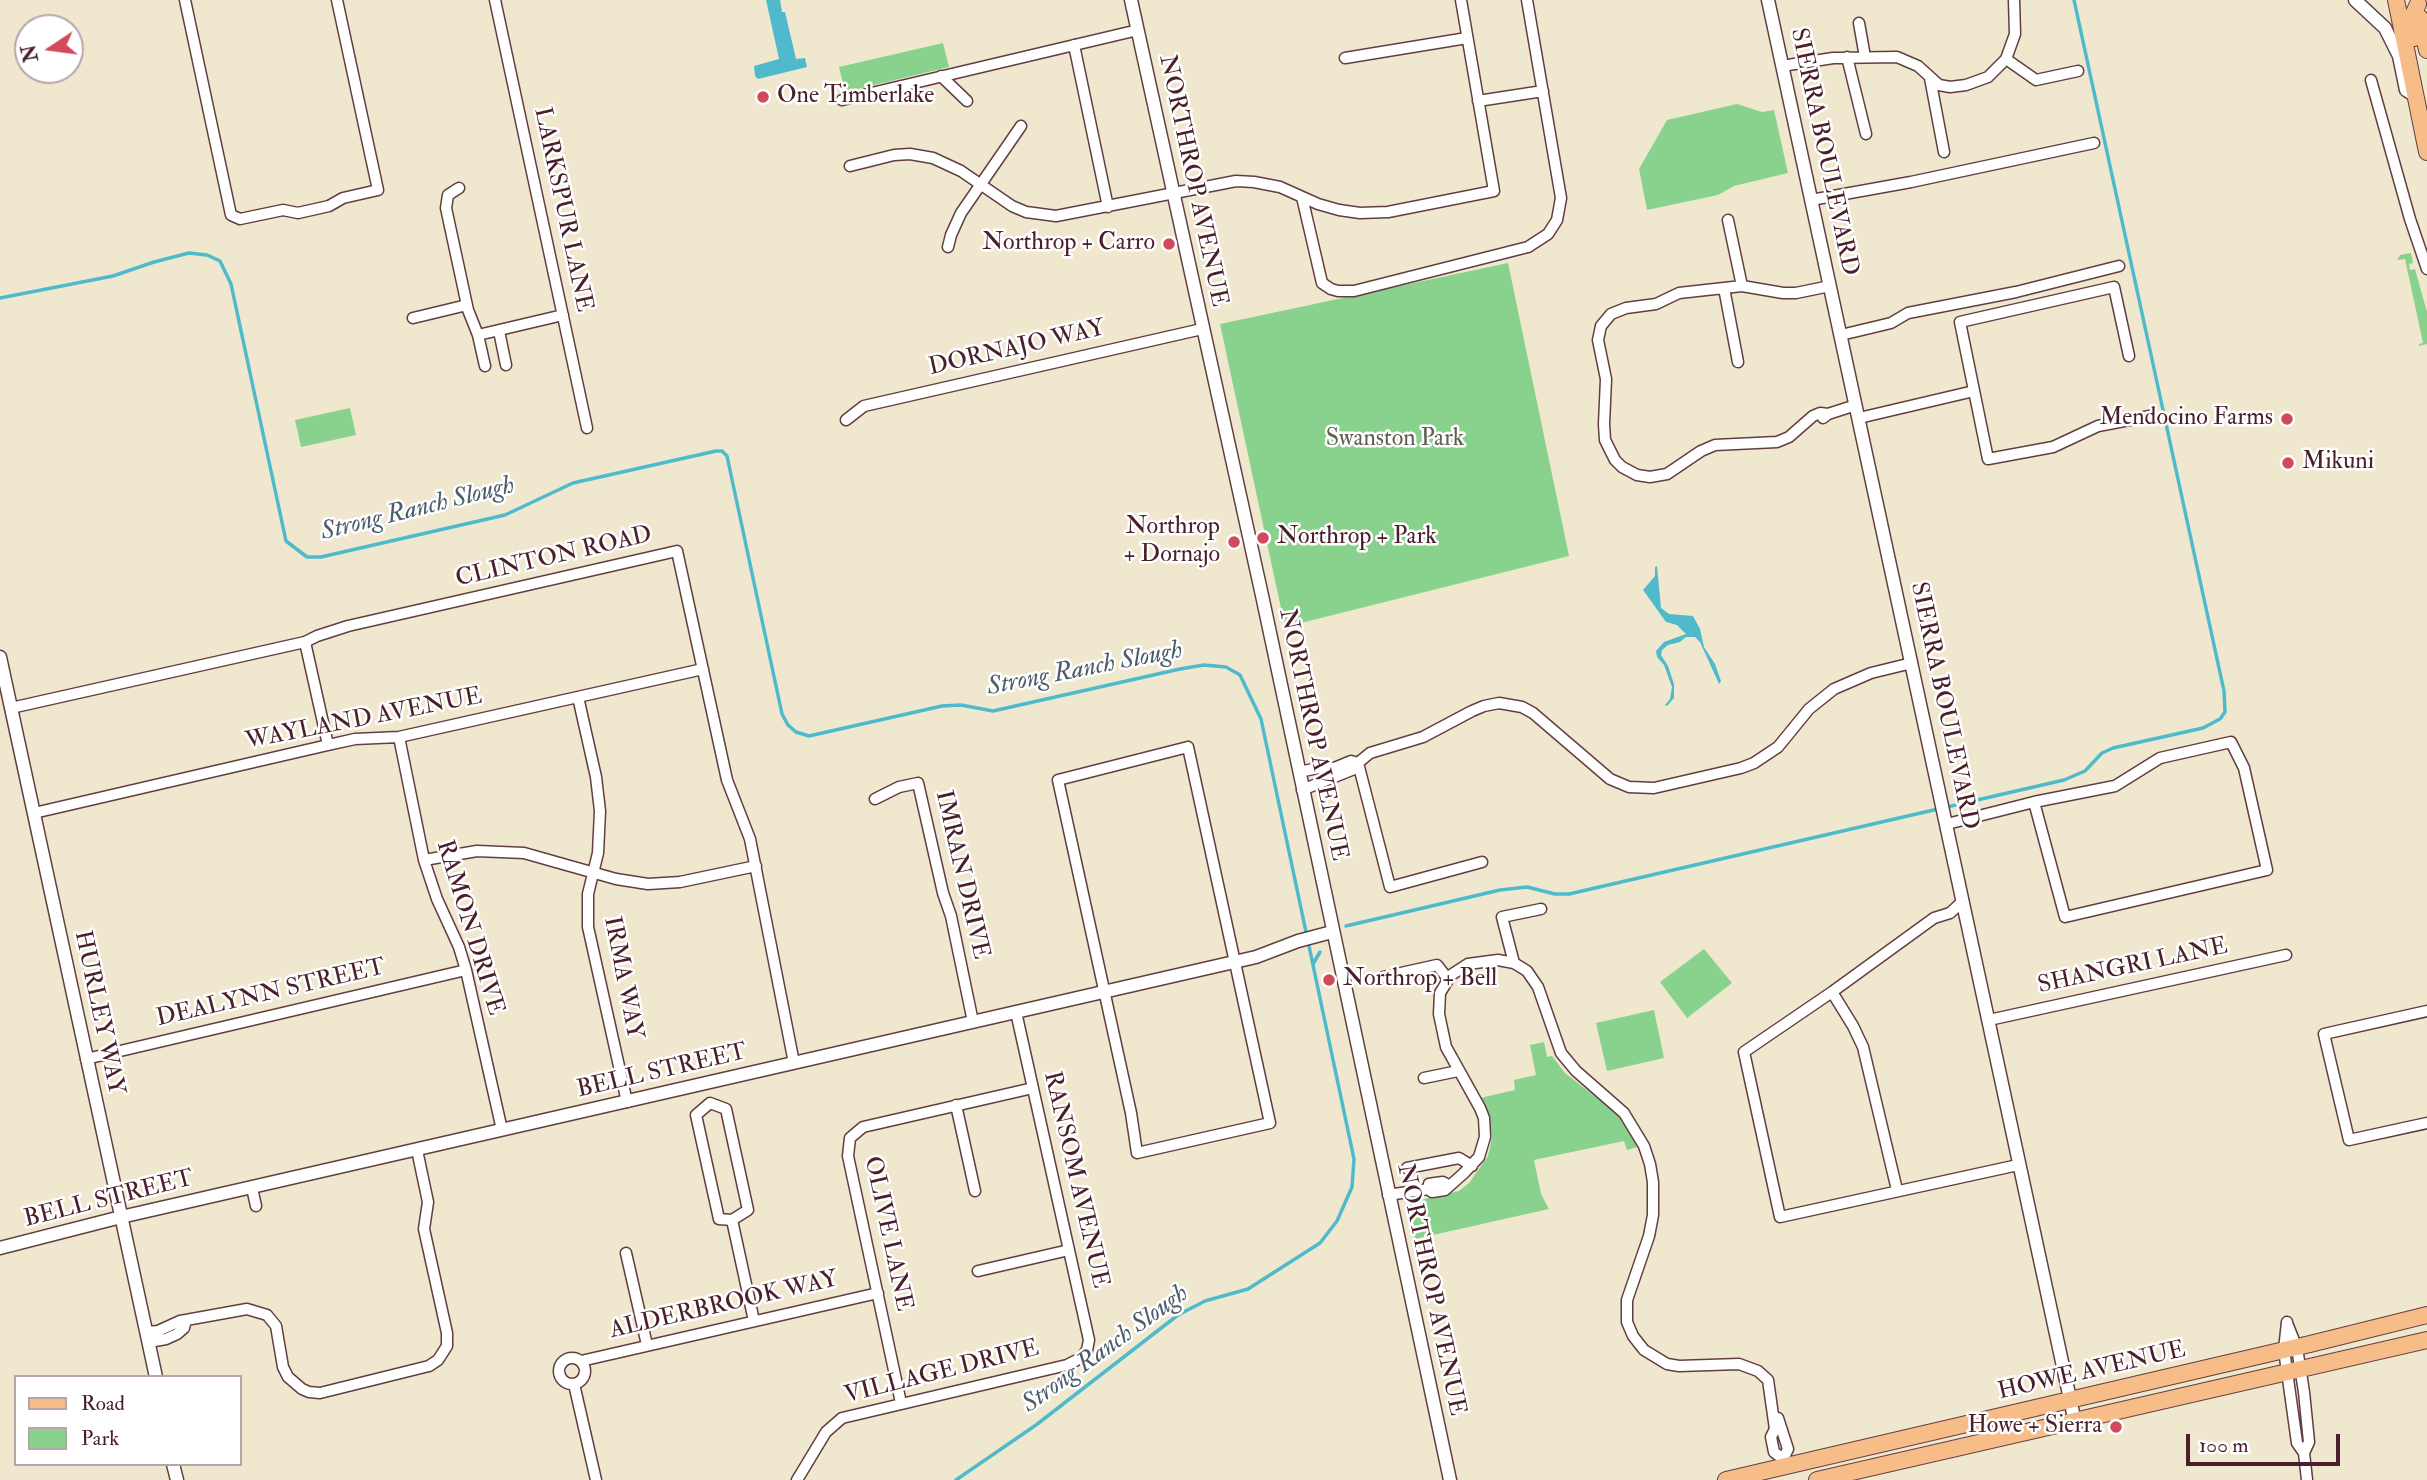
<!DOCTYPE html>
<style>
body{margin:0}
#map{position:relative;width:2427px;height:1480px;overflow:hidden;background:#efe8ce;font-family:"IM FELL Double Pica",serif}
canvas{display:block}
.legend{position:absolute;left:14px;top:1375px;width:228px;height:91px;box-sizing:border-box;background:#fff;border:2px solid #b7a5aa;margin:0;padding:9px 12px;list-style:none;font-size:21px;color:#4a1f2b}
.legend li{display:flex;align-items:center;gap:14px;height:35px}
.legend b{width:35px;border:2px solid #b7a5aa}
.north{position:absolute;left:14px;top:14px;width:70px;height:70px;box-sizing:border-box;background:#fff;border:2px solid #b7a5aa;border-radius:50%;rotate:257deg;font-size:19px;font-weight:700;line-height:28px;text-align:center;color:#4a1f2b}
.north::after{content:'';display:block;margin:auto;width:24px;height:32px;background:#d1495b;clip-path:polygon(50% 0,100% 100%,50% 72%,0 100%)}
.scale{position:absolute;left:2186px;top:1434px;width:154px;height:32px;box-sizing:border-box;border:4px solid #4a1f2b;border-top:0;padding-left:9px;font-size:21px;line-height:24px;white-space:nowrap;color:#4a1f2b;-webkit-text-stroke:5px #fff;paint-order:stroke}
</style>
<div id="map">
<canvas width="2427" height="1480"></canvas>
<ul class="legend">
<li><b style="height:9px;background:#f7bd88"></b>Road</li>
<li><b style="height:19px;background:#89d28e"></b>Park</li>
</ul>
<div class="north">N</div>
<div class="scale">100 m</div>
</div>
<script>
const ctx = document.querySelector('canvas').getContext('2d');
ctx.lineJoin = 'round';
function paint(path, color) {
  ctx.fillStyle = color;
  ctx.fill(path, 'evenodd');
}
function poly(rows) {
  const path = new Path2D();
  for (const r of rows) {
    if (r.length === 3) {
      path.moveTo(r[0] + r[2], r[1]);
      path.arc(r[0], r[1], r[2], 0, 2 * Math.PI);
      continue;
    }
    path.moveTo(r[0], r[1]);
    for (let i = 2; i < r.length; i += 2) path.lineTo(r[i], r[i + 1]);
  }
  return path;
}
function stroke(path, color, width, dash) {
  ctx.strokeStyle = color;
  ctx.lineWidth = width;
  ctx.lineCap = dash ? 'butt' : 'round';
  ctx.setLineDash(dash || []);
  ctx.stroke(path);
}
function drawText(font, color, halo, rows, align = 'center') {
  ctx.font = font + ' "IM FELL Double Pica",serif';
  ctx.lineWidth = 5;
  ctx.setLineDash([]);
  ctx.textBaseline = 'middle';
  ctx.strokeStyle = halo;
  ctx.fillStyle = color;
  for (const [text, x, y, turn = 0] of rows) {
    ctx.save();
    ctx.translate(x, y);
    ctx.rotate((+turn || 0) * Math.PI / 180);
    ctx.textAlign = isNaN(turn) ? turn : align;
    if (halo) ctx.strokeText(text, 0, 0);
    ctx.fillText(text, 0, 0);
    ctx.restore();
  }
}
const green = poly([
 [943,43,949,67,845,92,839,67],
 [1737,104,1762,112,1774,110,1788,173,1734,186,1718,195,1647,210,1639,169,1667,120],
 [2411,253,2413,263,2409,264,2410,270,2415,269,2427,312,2427,344,2419,346,2419,344,2423,343,2405,259,2397,260,2400,255],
 [1508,263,1569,556,1285,627,1220,324],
 [350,408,356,435,301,447,295,420],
 [1704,949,1732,983,1687,1018,1660,982],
 [1654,1010,1664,1058,1607,1071,1596,1023],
 [1544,1042,1547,1057,1552,1056,1565,1073,1614,1111,1623,1121,1637,1147,1627,1150,1624,1141,1534,1160,1541,1194,1549,1209,1415,1239,1407,1203,1459,1191,1469,1183,1488,1156,1492,1138,1490,1121,1480,1098,1515,1090,1514,1080,1536,1075,1530,1045]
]);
const water = poly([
 [766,0,780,0,782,12,785,12,796,59,805,58,807,67,758,79,755,76,754,66,779,59],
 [1657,566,1661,608,1669,614,1693,616,1700,629,1704,647,1715,664,1721,681,1719,684,1700,642,1695,637,1686,637,1680,642,1668,645,1662,650,1661,655,1668,666,1674,684,1674,698,1667,706,1665,705,1670,699,1672,687,1664,665,1657,657,1656,651,1664,642,1686,634,1677,625,1666,622,1643,590,1655,576,1655,567]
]);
const stream = poly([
 [0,298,113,276,154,262,189,253,207,255,220,261,231,284,286,541,307,557,321,557,505,515,573,483,716,451,722,451,727,456,782,714,788,725,796,732,809,736,942,706,961,705,993,711,1180,669,1204,665,1226,667,1240,675,1261,719,1354,1159,1352,1187,1337,1221,1320,1243,1248,1289,1205,1301,1178,1315,1036,1425,956,1480],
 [1346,926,1500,890,1527,887,1555,894,1569,894,2064,780,2085,771,2102,753,2113,748,2203,728,2220,719,2225,712,2224,691,2074,0],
 [1313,964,1320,952]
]);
const minor = poly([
 [185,0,231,215,240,219,283,210,298,213,329,206,343,198,378,190,337,0],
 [495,0,587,428],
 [1859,23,1865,57],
 [1074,45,1108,207],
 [1847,57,1866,134],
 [1345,58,1467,38],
 [2006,59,2036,80,2078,71],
 [1782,66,1833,58,1897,57,1918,66,1939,85,1950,87,1966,85,1988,77,2006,59,2015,34,2014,0],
 [941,76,967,101],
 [1930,78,1944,152],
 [2371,80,2410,219,2427,269],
 [842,100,1138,30],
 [1478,101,1543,91],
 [850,166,894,155,910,154,933,158,961,171,1012,206,1026,212,1056,216,1236,181,1254,182,1280,187,1318,204,1339,210,1360,213,1388,212,1494,191,1461,0],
 [459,188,448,195,446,208,468,310,478,335,563,315],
 [1302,197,1322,283,1331,289,1338,291,1354,291,1528,247,1548,234,1557,220,1561,198,1527,0],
 [1811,200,1911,182,2094,143],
 [1728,220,1742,286],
 [948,247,951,235,961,213,1021,126],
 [1724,288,1738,362],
 [413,318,467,305],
 [499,331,506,365],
 [478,335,485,366],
 [1841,335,1891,323,1908,313,2016,292,2119,266],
 [2129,356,2114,287,1960,322,1988,459,2053,447,2098,426,2150,416],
 [1828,414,1820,413,1813,416,1789,437,1777,442,1715,445,1701,451,1667,474,1650,477,1637,475,1622,467,1615,460,1605,440,1604,424,1606,379,1598,340,1601,326,1611,314,1626,308,1656,304,1679,293,1742,286,1783,293,1796,293,1830,286],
 [1823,418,1828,414,1856,405],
 [1859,418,1974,391],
 [846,420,864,406,1202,329],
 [305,642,328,745],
 [578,697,596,777,600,811,598,853,588,894,588,927,627,1102],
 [11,708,305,642,317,636,348,626,677,551,727,780,750,839,794,1063],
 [399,737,424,860,437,899,459,947,466,970,502,1130],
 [1188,747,1270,1123,1137,1153,1131,1113,1058,780,1188,747],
 [1358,763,1390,887,1482,862],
 [1299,772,1318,768,1334,768,1351,761,1358,763],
 [1302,790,1354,769,1358,763,1370,753,1423,737,1472,711,1484,706,1499,703,1522,707,1533,713,1610,779,1629,787,1654,788,1741,768,1754,763,1778,747,1809,709,1834,689,1871,673,1912,663],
 [875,799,899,787,918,783,943,893,951,916,973,1022],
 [34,813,328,745,355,739,399,737,703,669],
 [1947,824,2034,802,2115,786,2160,758,2231,742,2244,768,2267,870,2065,917,2034,802],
 [424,860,477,851,524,853,616,879,648,884,680,882,756,866],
 [1963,901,1950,913,1934,918,1832,992,1744,1052,1780,1217,2018,1165],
 [1541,909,1502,917,1514,963,1527,971,1538,987,1561,1053,1576,1071,1624,1113,1644,1146,1650,1164,1653,1182,1653,1215,1649,1236,1627,1300,1627,1322,1633,1336,1644,1350,1667,1364,1679,1366,1739,1364,1758,1371,1768,1380,1775,1429,1771,1437,1774,1452,1783,1459],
 [1383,977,1437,965,1448,979],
 [1832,992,1853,1026,1863,1047,1897,1190],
 [2427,1011,2324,1034,2349,1140,2427,1123],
 [1989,1020,2286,955],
 [86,1059,466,970],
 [1424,1078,1458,1071],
 [710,1103,726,1109,748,1210,732,1220,719,1219,696,1115,710,1103],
 [956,1105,975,1191],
 [1407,1168,1459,1158,1472,1166],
 [252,1188,256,1206],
 [1428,1189,1432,1192,1445,1190,1464,1173,1479,1157,1485,1137,1484,1118,1480,1108,1446,1047,1439,1014,1440,993,1451,975,1468,964,1498,960,1514,963],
 [1388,1195,1428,1189,1429,1184,1435,1183,1443,1182,1448,1185],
 [732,1220,754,1321],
 [626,1253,647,1345],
 [978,1271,1069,1250],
 [186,1320,247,1309,267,1315,276,1326,283,1367,288,1377,302,1389,309,1392,320,1393,429,1366,438,1360,447,1346,447,1333,424,1229,428,1202,417,1150],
 [2287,1322,2284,1350,2297,1443,2304,1453,2307,1480],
 [2287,1323,2297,1348,2304,1392,2309,1442,2304,1453],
 [147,1332,158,1331,180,1321,186,1320,184,1328,177,1334,166,1339,149,1342],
 [572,1371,13],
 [581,1361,878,1293],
 [574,1384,596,1480],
 [901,1403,848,1156,850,1138,863,1127,1033,1088],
 [1778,1418,1788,1449,1783,1459,1784,1465],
 [797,1480,826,1432,842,1418,1067,1365,1081,1358,1087,1350,1089,1340,1016,1012]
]);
const tertiary = poly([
 [1131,0,1263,600,1450,1480],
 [1768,0,2075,1422],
 [2355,0,2385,28,2399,56,2406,90,2416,96],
 [0,657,156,1377],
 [0,1248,121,1217,1256,957,1298,941,1332,932],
 [173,1464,177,1480]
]);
const primary = poly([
 [2396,0,2427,152],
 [2420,18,2427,50],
 [2414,38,2411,19,2418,4],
 [1726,1480,2310,1344,2427,1315],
 [1817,1480,2427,1340]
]);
const markers = [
 [763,97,7,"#d1495b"],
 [1169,244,7,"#d1495b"],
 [2287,419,7,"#d1495b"],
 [2288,463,7,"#d1495b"],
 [1263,538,7,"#d1495b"],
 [1234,542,7,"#d1495b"],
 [1329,980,7,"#d1495b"],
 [2116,1427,7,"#d1495b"]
];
const poiNames = [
 ["One Timberlake",777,97],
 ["Northrop + Carro",1155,244,"right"],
 ["Mendocino Farms",2273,419,"right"],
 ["Mikuni",2302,463],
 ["Northrop",1220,528,"right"],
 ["+ Dornajo",1220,556,"right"],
 ["Northrop + Park",1277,538],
 ["Northrop + Bell",1343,980],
 ["Howe + Sierra",2102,1427,"right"]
];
const streetNames = [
 ["SIERRA BOULEVARD",1823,152,78],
 ["NORTHROP AVENUE",1192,181,78],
 ["LARKSPUR LANE",562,210,78],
 ["DORNAJO WAY",1017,349,-13],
 ["CLINTON ROAD",554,558,-13],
 ["SIERRA BOULEVARD",1943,706,78],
 ["WAYLAND AVENUE",364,720,-11],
 ["NORTHROP AVENUE",1312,735,78],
 ["IMRAN DRIVE",961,875,77],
 ["RAMON DRIVE",469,928,73],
 ["SHANGRI LANE",2133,967,-12],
 ["IRMA WAY",622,978,79],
 ["DEALYNN STREET",271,994,-13],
 ["HURLEY WAY",98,1013,78],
 ["BELL STREET",662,1072,-13],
 ["RANSOM AVENUE",1075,1180,77],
 ["BELL STREET",109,1200,-14],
 ["OLIVE LANE",887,1234,78],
 ["NORTHROP AVENUE",1430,1290,78],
 ["ALDERBROOK WAY",724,1306,-13],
 ["HOWE AVENUE",2092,1372,-13],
 ["VILLAGE DRIVE",942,1373,-14]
];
const parkNames = [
 ["Swanston Park",1395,440]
];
const waterNames = [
 ["Strong Ranch Slough",418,510,-14],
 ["Strong Ranch Slough",1085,670,-11],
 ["Strong Ranch Slough",1106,1350,-36]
];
paint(green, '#89d28e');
paint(water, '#50bacd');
stroke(stream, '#50bacd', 3.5);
stroke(minor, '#633d43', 13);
stroke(tertiary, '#633d43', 15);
stroke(primary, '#633d43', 18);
stroke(minor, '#fff', 10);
stroke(tertiary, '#fff', 12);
stroke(primary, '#f7bd88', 16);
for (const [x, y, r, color] of markers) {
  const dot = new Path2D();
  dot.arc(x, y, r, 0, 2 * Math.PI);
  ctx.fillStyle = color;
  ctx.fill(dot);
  stroke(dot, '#fff', 2.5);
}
drawText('24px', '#4a1f2b', '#fff', poiNames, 'left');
drawText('24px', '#4a1f2b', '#fff', streetNames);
drawText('24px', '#605e4e', '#fff', parkNames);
drawText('italic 26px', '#4c5d6c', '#fff', waterNames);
</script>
